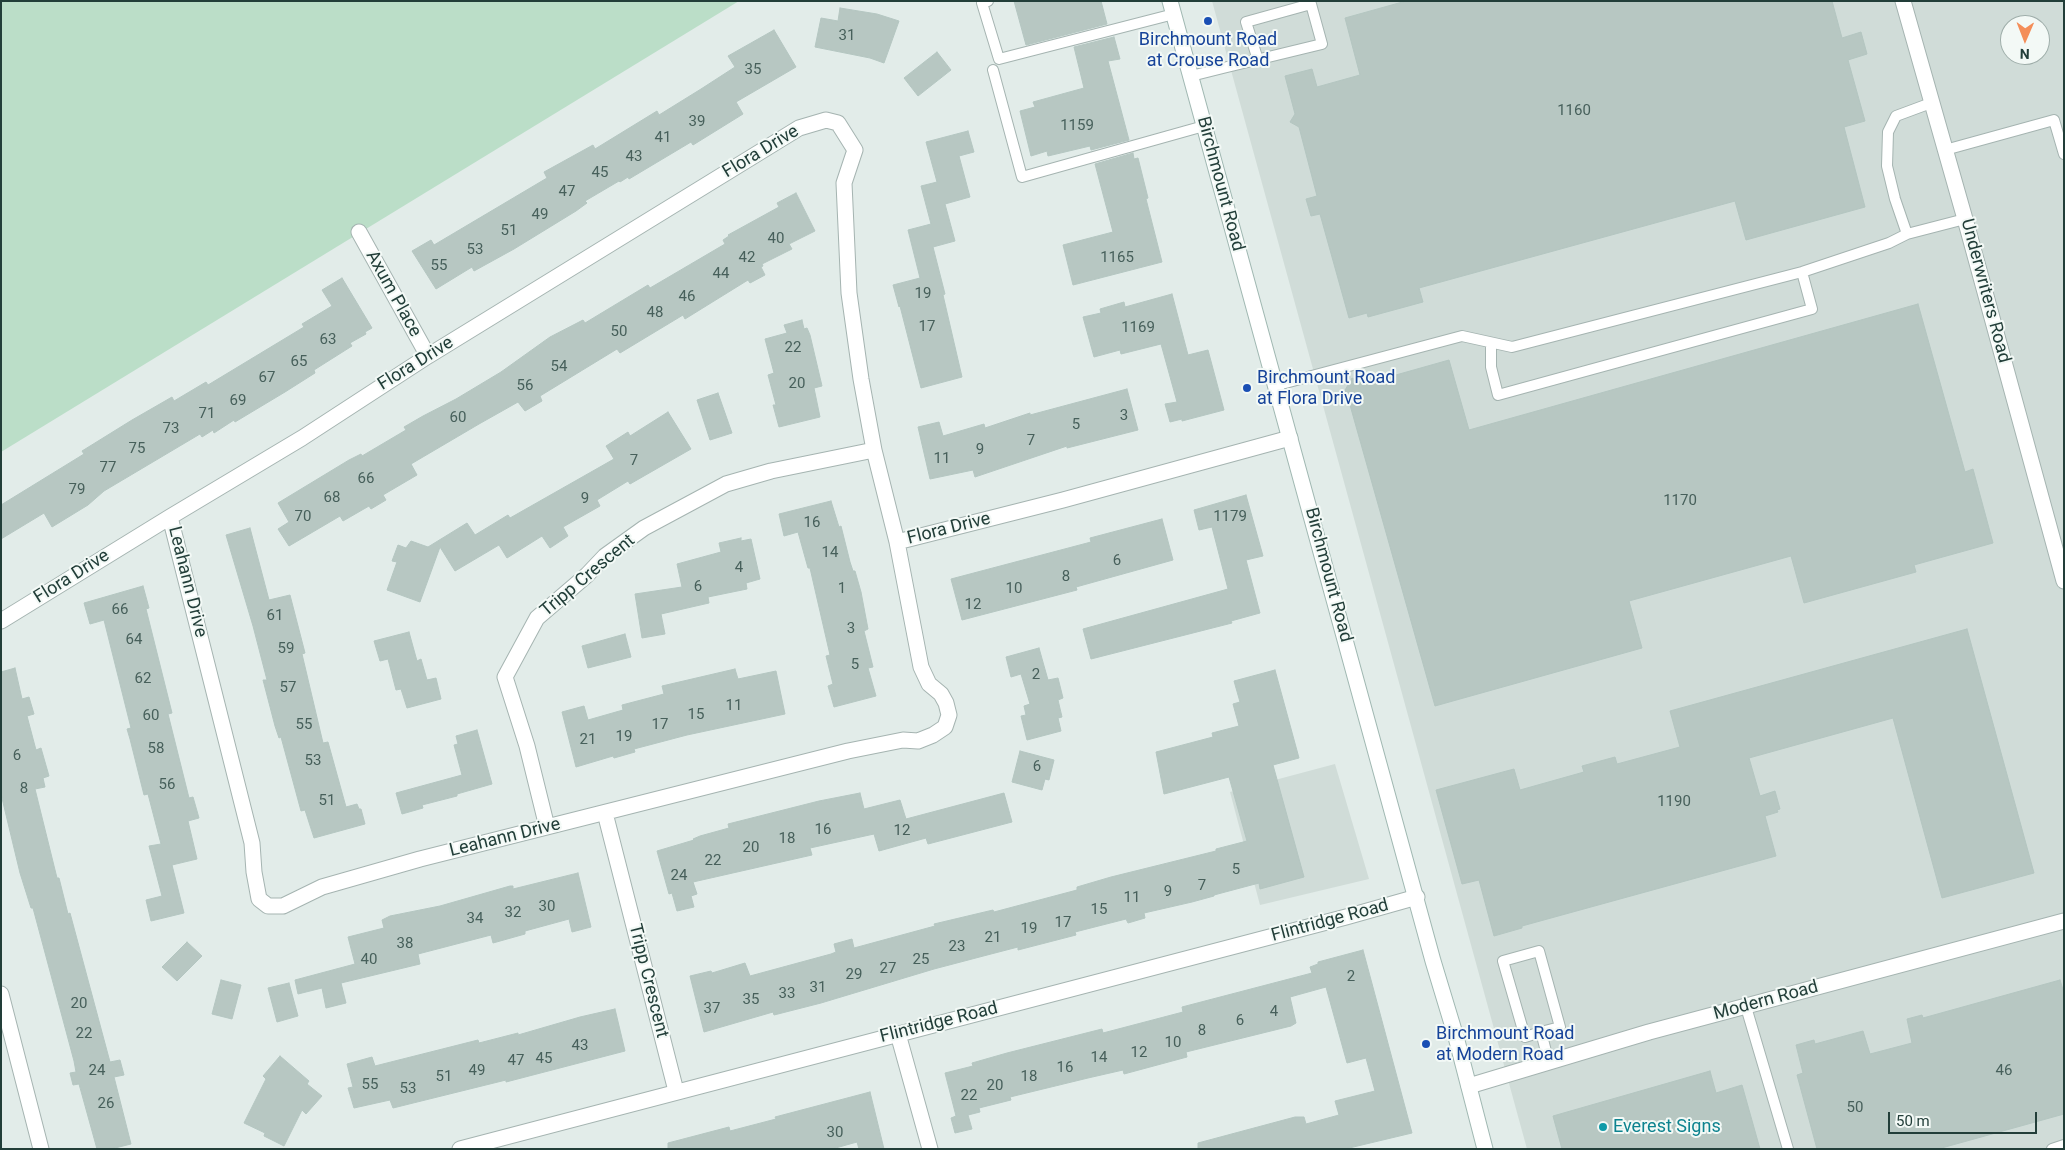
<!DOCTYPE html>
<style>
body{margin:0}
#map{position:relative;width:2065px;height:1150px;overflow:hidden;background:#e2ece9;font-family:Roboto,sans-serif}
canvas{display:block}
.frame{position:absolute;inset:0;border:2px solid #223e39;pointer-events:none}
.north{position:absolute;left:2000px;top:15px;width:50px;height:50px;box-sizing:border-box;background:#f3f9f6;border:1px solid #9faeaa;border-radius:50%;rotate:181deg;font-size:14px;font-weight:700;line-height:20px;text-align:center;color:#223e39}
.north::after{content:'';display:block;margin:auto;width:18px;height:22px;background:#f48e59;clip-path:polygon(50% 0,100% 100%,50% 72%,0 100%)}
.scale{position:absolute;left:1888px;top:1112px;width:149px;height:22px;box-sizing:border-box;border:2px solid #223e39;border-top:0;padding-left:6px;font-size:15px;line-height:18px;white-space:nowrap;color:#223e39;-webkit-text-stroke:4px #f3f9f6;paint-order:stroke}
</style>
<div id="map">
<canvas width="2065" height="1150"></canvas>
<div class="frame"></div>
<div class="north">N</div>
<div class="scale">50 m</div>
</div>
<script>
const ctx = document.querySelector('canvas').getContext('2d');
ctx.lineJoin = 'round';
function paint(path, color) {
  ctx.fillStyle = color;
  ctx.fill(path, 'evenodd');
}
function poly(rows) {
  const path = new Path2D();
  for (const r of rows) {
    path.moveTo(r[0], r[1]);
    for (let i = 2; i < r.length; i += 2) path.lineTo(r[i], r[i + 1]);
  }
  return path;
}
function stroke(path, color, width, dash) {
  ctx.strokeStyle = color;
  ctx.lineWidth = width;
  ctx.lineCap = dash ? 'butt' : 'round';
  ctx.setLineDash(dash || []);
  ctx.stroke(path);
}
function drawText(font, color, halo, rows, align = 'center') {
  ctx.font = font + ' Roboto,sans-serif';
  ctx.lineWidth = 4;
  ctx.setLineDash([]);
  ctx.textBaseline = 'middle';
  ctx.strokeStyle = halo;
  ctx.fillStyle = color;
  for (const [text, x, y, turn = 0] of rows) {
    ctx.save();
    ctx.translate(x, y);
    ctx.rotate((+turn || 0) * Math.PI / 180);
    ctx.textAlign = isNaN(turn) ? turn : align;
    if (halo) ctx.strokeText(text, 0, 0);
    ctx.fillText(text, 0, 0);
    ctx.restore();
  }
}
const built = poly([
 [1212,1,2064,1,2064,1149,1527,1149],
 [2010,25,2040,25,2040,55,2010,55],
 [1335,764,1369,879,1260,905,1230,792]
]);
const green = poly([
 [1,1,739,1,1,452]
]);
const building = poly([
 [1014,1,1101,1,1107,24,1026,45,1014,1],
 [1406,1,1832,1,1842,38,1861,32,1867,54,1848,60,1865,121,1844,127,1865,207,1746,240,1735,201,1419,288,1423,302,1368,317,1367,313,1349,318,1320,214,1311,216,1306,199,1317,196,1299,127,1290,122,1295,114,1285,76,1312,69,1317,87,1360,75,1345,18,1406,1],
 [840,8,877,14,899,21,884,63,870,58,815,47,821,18,838,21,840,8],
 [774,30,796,67,736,102,743,114,693,145,691,142,629,179,628,177,620,182,619,181,585,201,587,203,576,211,514,249,474,271,472,267,436,289,412,251,431,240,434,245,547,178,544,172,593,145,595,149,657,111,659,115,701,89,735,67,728,56,774,30],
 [1114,37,1120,59,1108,61,1129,140,1091,150,1090,146,1048,156,1047,151,1031,156,1020,111,1035,107,1033,102,1084,88,1074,47,1114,37],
 [937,52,951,70,918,96,904,78,937,52],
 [968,131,974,152,959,156,970,197,945,204,955,241,933,247,945,294,943,295,962,377,921,388,900,306,899,307,893,285,920,278,908,230,931,224,921,186,937,182,926,142,968,131],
 [1133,153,1134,159,1138,158,1148,198,1146,199,1162,262,1073,285,1063,245,1113,232,1095,164,1133,153],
 [796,193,815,231,789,244,792,249,762,264,763,266,761,267,765,275,750,283,748,280,685,319,683,315,620,353,617,349,540,396,542,401,525,411,518,402,479,424,411,464,417,475,383,495,386,500,371,509,369,506,343,521,340,516,289,546,278,529,289,522,278,503,349,460,361,454,362,456,406,430,404,427,423,416,456,399,501,372,550,337,583,320,585,323,648,285,650,288,725,244,723,240,729,236,728,235,779,207,777,203,796,193],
 [342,278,372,328,365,332,366,334,350,343,352,346,314,370,315,373,285,392,235,422,234,420,214,433,213,430,202,437,200,434,104,491,88,505,52,527,44,513,1,539,1,505,84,454,82,451,132,420,172,397,174,401,206,382,208,385,304,327,302,324,332,306,322,290,342,278],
 [1172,294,1188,355,1208,350,1224,410,1182,421,1182,419,1170,422,1165,404,1177,402,1161,344,1121,354,1120,350,1094,357,1083,317,1101,313,1100,309,1124,302,1125,307,1172,294],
 [1918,304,1965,472,1973,469,1993,543,1914,565,1916,572,1804,603,1791,556,1629,601,1642,648,1435,706,1350,405,1340,399,1352,378,1364,384,1449,360,1469,430,1918,304],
 [802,320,804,329,807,328,810,335,822,386,814,388,820,417,779,427,773,405,776,405,768,375,774,373,765,339,787,333,784,325,802,320],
 [1127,389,1138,430,1067,448,1067,446,975,477,973,470,930,479,918,427,939,422,943,436,984,424,985,428,1030,413,1030,415,1127,389],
 [718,393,732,433,710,440,697,400,718,393],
 [668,412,691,449,630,484,628,481,597,500,600,506,563,527,568,536,550,548,542,536,507,558,499,545,455,571,440,547,420,602,387,590,397,562,392,561,398,545,406,548,411,541,428,547,467,523,475,535,508,515,510,518,614,459,606,446,628,432,630,436,668,412],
 [1246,495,1263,556,1246,560,1260,613,1231,621,1232,623,1091,659,1083,629,1228,589,1212,527,1199,530,1194,510,1246,495],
 [831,501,839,527,841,526,850,562,853,571,855,571,861,592,868,629,864,631,873,667,868,668,876,696,834,707,828,686,833,684,826,656,830,655,810,568,808,568,798,532,784,536,779,514,831,501],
 [1162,519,1173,560,1076,587,1077,590,962,620,951,579,1091,542,1090,538,1162,519],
 [250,528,269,600,290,595,305,653,302,654,323,743,328,742,346,807,357,804,359,809,361,809,365,824,314,838,305,810,301,811,281,737,279,738,275,726,263,680,267,680,253,626,226,535,250,528],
 [741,538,741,541,751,539,760,579,746,583,747,589,708,597,709,603,661,614,665,634,642,638,635,594,682,587,677,564,721,552,719,543,741,538],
 [143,586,149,608,146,609,172,713,168,714,189,798,193,797,199,818,188,821,197,859,172,865,184,913,151,921,146,900,162,896,149,846,161,844,148,794,144,795,130,739,127,729,131,728,104,620,90,624,84,603,143,586],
 [1967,629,2034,873,1942,898,1893,718,1749,758,1760,796,1775,791,1780,809,1777,810,1778,812,1765,816,1776,856,1522,926,1522,928,1494,936,1479,880,1462,884,1436,790,1514,769,1520,790,1584,772,1582,766,1615,757,1617,764,1680,747,1670,711,1967,629],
 [409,632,417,661,421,659,427,680,436,678,441,699,407,708,401,689,396,690,388,659,380,661,374,641,409,632],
 [625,634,631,657,588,668,582,646,625,634],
 [1039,648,1048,680,1058,678,1063,698,1058,700,1062,717,1058,718,1061,731,1027,740,1021,716,1026,715,1024,706,1030,704,1021,674,1011,677,1006,657,1039,648],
 [15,668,22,699,29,697,34,714,27,716,36,750,41,748,49,776,43,778,45,787,35,789,57,878,59,878,68,914,70,913,110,1062,120,1060,124,1075,114,1077,131,1144,111,1149,97,1149,79,1084,73,1085,70,1073,76,1072,74,1061,33,908,31,908,20,873,1,794,1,672,15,668],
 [735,669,738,679,776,671,785,714,687,735,634,749,635,752,614,758,613,756,576,767,562,712,584,706,588,720,623,710,622,705,664,694,662,686,735,669],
 [1275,670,1299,758,1273,765,1304,877,1260,889,1259,883,1214,895,1214,896,1192,902,1144,913,1145,918,1128,923,1126,919,1075,932,1076,935,1018,950,1018,947,991,954,934,969,821,1003,774,1015,773,1012,704,1032,690,976,711,971,712,973,745,963,750,976,831,954,836,952,834,944,852,939,854,948,935,926,934,924,993,910,994,912,1077,890,1077,887,1111,877,1216,851,1216,849,1247,841,1229,777,1164,794,1156,752,1213,737,1212,733,1239,726,1233,704,1240,702,1234,681,1275,670],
 [477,730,492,784,457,794,457,796,422,805,423,808,402,814,396,793,462,775,454,745,458,744,456,736,477,730],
 [1020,751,1054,760,1049,780,1045,779,1042,790,1012,782,1020,751],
 [860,793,864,809,900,800,906,819,1004,793,1012,822,928,844,926,838,879,851,874,834,810,848,812,855,693,882,697,894,691,896,694,907,677,911,672,893,669,894,657,851,694,840,693,839,700,836,729,828,728,824,819,801,860,793],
 [578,873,591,927,572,932,569,919,525,931,525,934,493,943,491,935,418,954,420,964,341,983,346,1003,326,1008,322,988,298,994,295,980,355,964,348,937,384,928,382,920,390,916,440,906,510,886,513,886,513,889,578,873],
 [187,942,202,956,177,981,162,967,187,942],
 [1363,950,1412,1133,1345,1149,1198,1149,1198,1143,1295,1117,1304,1117,1306,1124,1339,1115,1335,1101,1375,1091,1366,1058,1347,1063,1326,987,1290,997,1296,1023,1291,1026,1186,1052,1187,1057,1124,1074,1123,1070,1088,1078,1010,1097,1011,1100,979,1108,980,1112,968,1115,972,1129,955,1133,951,1118,956,1116,945,1073,973,1066,972,1063,1007,1053,1102,1029,1103,1033,1183,1012,1182,1007,1312,973,1310,967,1318,964,1318,962,1363,950],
 [221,980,241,985,232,1019,212,1014,221,980],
 [2060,980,2064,993,2064,1114,1938,1149,1817,1149,1797,1075,1803,1073,1796,1045,1814,1040,1815,1044,1863,1031,1870,1054,1912,1043,1907,1019,1922,1015,1923,1018,2060,980],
 [289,983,298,1016,277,1022,268,988,289,983],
 [615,1009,625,1051,506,1082,506,1080,393,1108,390,1100,354,1108,348,1088,353,1087,347,1064,372,1057,375,1066,478,1040,479,1043,518,1033,518,1035,580,1017,615,1009],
 [280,1056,309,1081,307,1084,322,1096,306,1114,302,1110,284,1146,264,1136,265,1133,244,1123,266,1079,263,1076,280,1056],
 [1710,1071,1716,1093,1742,1085,1760,1149,1562,1149,1553,1116,1710,1071],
 [870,1092,884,1149,859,1149,857,1142,832,1149,668,1149,668,1143,729,1127,730,1131,776,1119,775,1117,870,1092]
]);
const service = poly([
 [988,1,982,3,999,59,1174,14],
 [993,70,1022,177,1204,126],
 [1191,76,1223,68,1322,44,1311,4,1246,22,1258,60],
 [1945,150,2054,120,2064,154],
 [1907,234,1895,199,1887,166,1888,132,1896,116,1931,103],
 [1491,343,1491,367,1498,395,1812,309,1802,272],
 [1274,386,1462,336,1512,347,1802,272,1889,243,1907,234,1965,219],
 [1746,1007,1788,1149],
 [1541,1032,1525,1037,1503,961,1539,951,1560,1027,1541,1032,1549,1063],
 [2052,1149,2064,1145]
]);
const minor = poly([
 [1903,1,1965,219,2064,581],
 [359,232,428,356],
 [897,542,1063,500,1290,438],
 [1,621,170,517,302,438,428,356,799,128,826,120,838,123,855,150,844,183,849,293,861,379,874,450,897,542,921,667,929,684,941,694,946,703,949,715,945,727,933,735,918,741,903,740,848,751,420,859,322,887,283,906,268,906,259,899,254,872,252,843,170,517],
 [605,813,676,1091],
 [547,827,527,746,505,677,537,618,587,575,605,556,644,528,726,484,771,471,874,450],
 [1,994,41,1149],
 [898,1034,930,1149],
 [1469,1086,1649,1032,2064,921],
 [460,1149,1346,917,1417,897]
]);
const secondary = poly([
 [1170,1,1433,961,1456,1037,1485,1149]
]);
const markers = [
 [1208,21,5,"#1a4fb4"],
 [1247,388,5,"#1a4fb4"],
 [1426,1044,5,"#1a4fb4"],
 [1603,1127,5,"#0f9aa8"]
];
const numberNames = [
 ["31",847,36],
 ["35",753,70],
 ["1160",1574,111],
 ["39",697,122],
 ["1159",1077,126],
 ["41",663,138],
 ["43",634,157],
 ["45",600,173],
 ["47",567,192],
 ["49",540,215],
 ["51",509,231],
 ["40",776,239],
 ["53",475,250],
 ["42",747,258],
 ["1165",1117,258],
 ["55",439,266],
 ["44",721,274],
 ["19",923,294],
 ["46",687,297],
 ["48",655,313],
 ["17",927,327],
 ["1169",1138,328],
 ["50",619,332],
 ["63",328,340],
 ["22",793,348],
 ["65",299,362],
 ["54",559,367],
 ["67",267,378],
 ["20",797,384],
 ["56",525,386],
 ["69",238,401],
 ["71",207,414],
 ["3",1124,416],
 ["60",458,418],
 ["5",1076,425],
 ["73",171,429],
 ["7",1031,441],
 ["75",137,449],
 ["9",980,450],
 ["11",942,459],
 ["7",634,461],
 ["77",108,468],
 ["66",366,479],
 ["79",77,490],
 ["68",332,498],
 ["9",585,499],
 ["1170",1680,501],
 ["70",303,517],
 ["1179",1230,517],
 ["16",812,523],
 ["14",830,553],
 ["6",1117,561],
 ["4",739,568],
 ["8",1066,577],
 ["6",698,587],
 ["1",842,589],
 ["10",1014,589],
 ["12",973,605],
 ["66",120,610],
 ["61",275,616],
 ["3",851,629],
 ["64",134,640],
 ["59",286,649],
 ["5",855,665],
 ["2",1036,675],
 ["62",143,679],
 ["57",288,688],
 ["11",734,706],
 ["15",696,715],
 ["60",151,716],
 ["55",304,725],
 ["17",660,725],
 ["19",624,737],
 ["21",588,740],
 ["58",156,749],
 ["6",17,756],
 ["53",313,761],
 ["6",1037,767],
 ["56",167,785],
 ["8",24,789],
 ["51",327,801],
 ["1190",1674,802],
 ["16",823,830],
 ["12",902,831],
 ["18",787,839],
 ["20",751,848],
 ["22",713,861],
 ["5",1236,870],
 ["24",679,876],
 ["7",1202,886],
 ["9",1168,892],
 ["11",1132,898],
 ["30",547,907],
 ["15",1099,910],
 ["32",513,913],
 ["34",475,919],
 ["17",1063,923],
 ["19",1029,929],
 ["21",993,938],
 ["38",405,944],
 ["23",957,947],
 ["40",369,960],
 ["25",921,960],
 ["27",888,969],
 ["29",854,975],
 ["2",1351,977],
 ["31",818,988],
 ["33",787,994],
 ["35",751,1000],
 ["20",79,1004],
 ["37",712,1009],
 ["4",1274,1012],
 ["6",1240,1021],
 ["8",1202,1031],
 ["22",84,1034],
 ["10",1173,1043],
 ["43",580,1046],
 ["12",1139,1053],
 ["14",1099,1058],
 ["45",544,1059],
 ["47",516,1061],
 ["16",1065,1068],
 ["24",97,1071],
 ["49",477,1071],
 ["46",2004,1071],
 ["51",444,1077],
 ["18",1029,1077],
 ["55",370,1085],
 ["20",995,1086],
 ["53",408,1089],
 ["22",969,1096],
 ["26",106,1104],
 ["50",1855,1108],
 ["30",835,1133]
];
const transitNames = [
 ["Birchmount Road",1208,40,"center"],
 ["at Crouse Road",1208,61,"center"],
 ["Birchmount Road",1257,378],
 ["at Flora Drive",1257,399],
 ["Birchmount Road",1436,1034],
 ["at Modern Road",1436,1055]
];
const streetNames = [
 ["Flora Drive",761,152,-31],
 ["Birchmount Road",1220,184,75],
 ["Underwriters Road",1985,291,75],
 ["Axum Place",393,294,61],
 ["Flora Drive",416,364,-32],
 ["Flora Drive",949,529,-14],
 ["Birchmount Road",1328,575,75],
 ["Tripp Crescent",588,576,-40],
 ["Flora Drive",72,577,-32],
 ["Leahann Drive",187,582,76],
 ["Leahann Drive",505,838,-14],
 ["Flintridge Road",1330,921,-15],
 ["Tripp Crescent",648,981,76],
 ["Modern Road",1766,1001,-15],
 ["Flintridge Road",939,1023,-14]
];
const cultureNames = [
 ["Everest Signs",1613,1127]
];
paint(built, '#d0dcd8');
paint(green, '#bbdec8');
paint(building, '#b7c7c2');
stroke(building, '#b4c6c1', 1);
stroke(service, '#a5b4b1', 12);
stroke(minor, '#a5b4b1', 17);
stroke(secondary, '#a0b8b2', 17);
stroke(service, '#fff', 10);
stroke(minor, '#fff', 15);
stroke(secondary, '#fff', 15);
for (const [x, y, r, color] of markers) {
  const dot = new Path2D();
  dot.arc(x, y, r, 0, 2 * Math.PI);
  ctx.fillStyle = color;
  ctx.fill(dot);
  stroke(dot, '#f3f9f6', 2);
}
drawText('15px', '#47605b', null, numberNames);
drawText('18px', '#164399', '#f3f9f6', transitNames, 'left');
drawText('18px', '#223e39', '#f3f9f6', streetNames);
drawText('18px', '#0d838f', '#f3f9f6', cultureNames, 'left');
</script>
